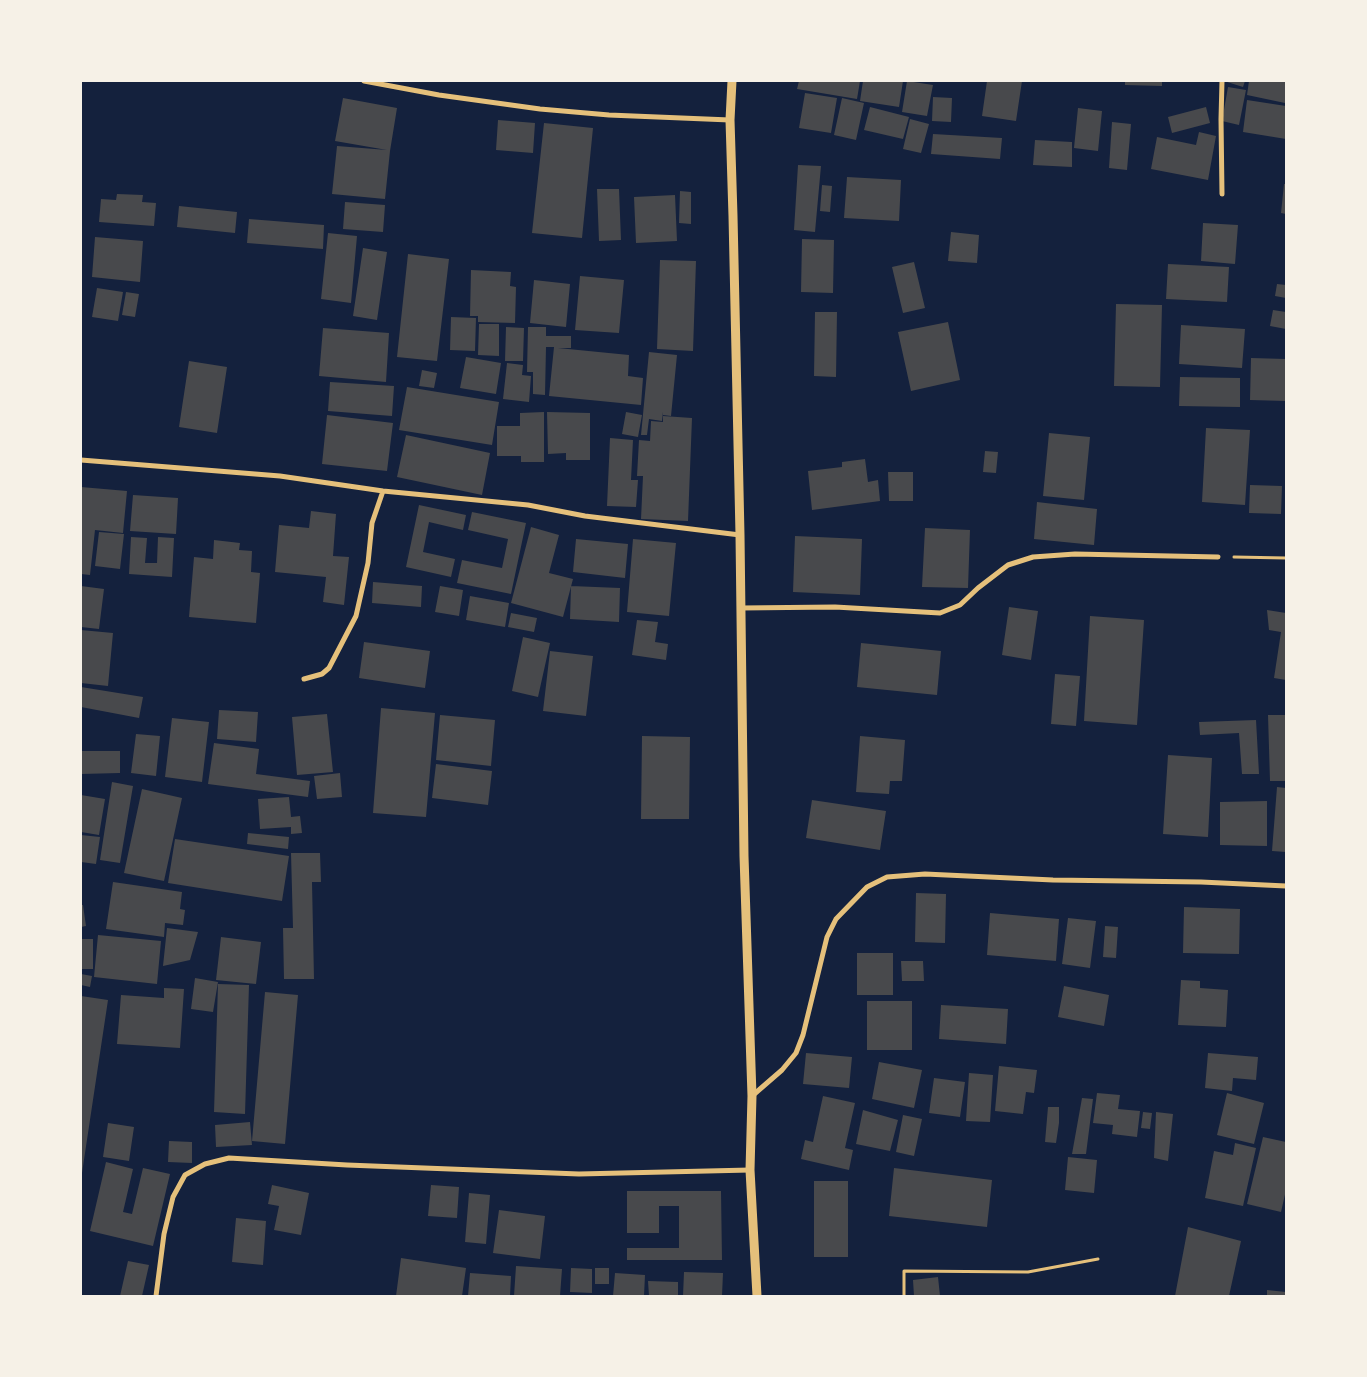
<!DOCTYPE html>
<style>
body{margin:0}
#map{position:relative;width:1367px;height:1377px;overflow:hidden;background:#14213d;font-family:"Sofia Sans Condensed",sans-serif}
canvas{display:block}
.frame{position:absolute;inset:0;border:82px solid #f6f1e7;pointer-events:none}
</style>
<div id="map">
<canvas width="1367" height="1377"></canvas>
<div class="frame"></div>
</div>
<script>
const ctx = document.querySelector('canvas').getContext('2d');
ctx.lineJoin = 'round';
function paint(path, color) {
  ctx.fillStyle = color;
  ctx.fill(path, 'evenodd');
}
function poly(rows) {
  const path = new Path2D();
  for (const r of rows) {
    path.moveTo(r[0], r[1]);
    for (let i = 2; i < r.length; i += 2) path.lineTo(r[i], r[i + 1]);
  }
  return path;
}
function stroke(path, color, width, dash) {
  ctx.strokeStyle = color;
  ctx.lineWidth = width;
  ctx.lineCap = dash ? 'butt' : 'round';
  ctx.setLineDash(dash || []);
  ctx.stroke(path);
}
const building = poly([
 [799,81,860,81,857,99,797,89],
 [863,81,903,81,899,107,860,101],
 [907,81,933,85,927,116,902,112],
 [987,81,1022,81,1016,121,982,116],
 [1125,81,1162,81,1162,86,1125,85],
 [1224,81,1245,81,1243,87],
 [1249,81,1286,81,1285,103,1247,95],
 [1228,87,1246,90,1239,125,1222,121],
 [805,93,837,98,831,133,799,128],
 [933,97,952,98,951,122,932,121],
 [343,98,397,108,390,151,385,199,332,194,337,146,387,150,335,141],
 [842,98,864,103,856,140,834,135],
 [1247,100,1286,106,1286,139,1243,132],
 [870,107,909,117,903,139,864,130],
 [1206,107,1210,123,1172,133,1168,117],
 [1078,108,1102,111,1098,151,1074,148],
 [910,119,929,124,921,153,903,149],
 [498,120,535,123,533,153,496,150],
 [1112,122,1131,124,1127,170,1109,168],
 [544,123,593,128,582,238,532,233],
 [1199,132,1216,136,1208,180,1151,169,1157,137,1196,145],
 [933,134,1002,138,1000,159,931,154],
 [1035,140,1072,142,1072,167,1033,165],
 [798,165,821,166,815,232,794,230],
 [847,177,901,180,899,221,844,218],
 [1284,184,1286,184,1286,214,1281,213],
 [822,185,832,186,830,212,820,211],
 [597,189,619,189,621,240,599,241],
 [680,191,691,192,691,224,679,223],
 [117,194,143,195,142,202,156,203,154,226,99,222,101,199,116,200],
 [675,195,677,241,636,243,634,197],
 [345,202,385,205,383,232,343,229],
 [179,206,237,212,235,233,177,227],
 [249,219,324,225,323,249,247,243],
 [1203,223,1238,225,1235,264,1201,261],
 [951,232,979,235,977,263,948,261],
 [328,233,357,236,351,303,321,299],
 [95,237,143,241,140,282,92,277],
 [802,239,834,240,833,293,801,292],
 [363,248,387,252,377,320,353,316],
 [408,254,449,259,437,361,397,357],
 [660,260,696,261,693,351,657,349],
 [914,262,925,308,903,313,892,267],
 [1168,264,1229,267,1227,302,1166,299],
 [471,270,511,272,510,286,516,287,515,323,478,322,478,316,470,316],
 [580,276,624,280,619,333,575,330],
 [534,280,570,284,566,327,530,323],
 [1277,284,1286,285,1286,298,1275,296],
 [97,288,123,292,118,321,92,317],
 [126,292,139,294,135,317,122,315],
 [1116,304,1162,305,1160,387,1114,386],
 [1273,310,1286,312,1286,329,1270,326],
 [815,312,837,312,836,377,814,376],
 [451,317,476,318,475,351,450,350],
 [948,322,960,380,911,391,898,332],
 [479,324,499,324,499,356,478,355],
 [1181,325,1245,329,1242,368,1179,364],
 [506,327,524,328,523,361,505,361],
 [528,327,546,327,546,336,571,336,571,348,558,348,629,355,628,376,643,378,641,405,549,396,554,347,546,347,545,395,533,394,533,372,527,372],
 [323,328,389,333,386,382,319,376],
 [649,352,677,355,671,416,663,415,663,412,662,421,649,419,647,435,641,435],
 [466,357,501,363,496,394,460,388],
 [1251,358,1286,359,1286,401,1250,400],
 [189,361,227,367,217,433,179,427],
 [507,363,523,365,522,375,531,376,529,402,503,399],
 [422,370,437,373,434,388,419,386],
 [1180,377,1240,378,1240,407,1179,406],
 [330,382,394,386,392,416,328,411],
 [407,387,499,402,492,445,399,430],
 [544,412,544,462,521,462,521,456,497,456,497,426,520,426,520,413],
 [547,412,590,413,590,460,566,460,566,453,548,454],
 [626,412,642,415,638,437,622,434],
 [327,415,393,423,387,471,322,464],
 [663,416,692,418,688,521,641,519,643,476,637,476,639,440,650,441,651,421,663,422],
 [1206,428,1250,430,1245,505,1202,502],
 [1049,433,1090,437,1084,500,1043,496],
 [406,435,490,453,482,495,397,477],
 [610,438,633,440,631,480,638,480,636,507,607,506],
 [985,451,998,452,996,473,983,472],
 [865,459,868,482,878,480,880,501,812,510,808,471,842,467,842,462],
 [888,472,913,472,913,501,889,501],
 [1250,485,1282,486,1281,514,1249,513],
 [81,487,127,491,123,533,95,530,90,575,81,574],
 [133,495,178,498,176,534,130,531],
 [1037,502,1097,509,1094,545,1034,539],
 [419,505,466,515,463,530,429,522,423,552,455,559,451,577,406,567],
 [311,511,336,514,333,556,349,557,344,605,323,602,326,577,275,572,279,525,309,528],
 [472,512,526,523,511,594,457,583,462,560,502,568,508,539,468,530],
 [531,527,559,535,549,573,573,579,563,617,511,603],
 [925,528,970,530,968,588,922,587],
 [99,532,124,534,120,569,95,566],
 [795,536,862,539,860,595,793,592],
 [131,537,147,538,145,563,157,563,158,537,174,538,172,577,129,574],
 [576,539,628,544,625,578,573,572],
 [633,539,676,543,669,616,627,612],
 [214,540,240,543,239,550,252,551,251,572,260,573,256,623,189,617,194,557,213,559],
 [373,582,422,586,421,607,372,603],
 [81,586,104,589,99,629,81,627],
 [440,586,463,590,459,616,435,612],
 [571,586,620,588,619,622,570,619],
 [470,596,509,603,505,627,466,620],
 [1009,607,1038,611,1031,660,1002,655],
 [1267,610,1286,613,1286,680,1274,678,1281,632,1269,630],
 [511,613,537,618,534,632,508,627],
 [1090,616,1144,620,1137,725,1084,721],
 [637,620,658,622,655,642,668,644,666,660,632,655],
 [81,630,113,633,108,686,81,683],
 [523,637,550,643,538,697,512,691],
 [364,642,430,651,425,688,359,678],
 [861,643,941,651,937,695,857,687],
 [550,651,593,656,586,716,543,711],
 [1055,674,1080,676,1076,726,1051,724],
 [81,687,143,697,139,718,81,707],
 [381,708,435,713,426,817,373,813],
 [219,710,258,712,256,742,217,739],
 [327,714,333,772,297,775,292,717],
 [440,715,495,720,491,766,436,760],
 [1268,715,1286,715,1286,781,1270,781],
 [172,718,209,722,202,782,165,777],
 [1256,720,1259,774,1242,774,1239,733,1200,735,1199,722],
 [136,734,160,736,156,776,131,773],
 [642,736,690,737,689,819,641,819],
 [860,736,905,740,902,781,890,781,889,794,856,792],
 [214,743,259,749,256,774,310,781,308,797,208,784],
 [81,751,120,751,120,773,81,774],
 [1168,755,1212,758,1208,837,1163,834],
 [436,764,492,771,488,805,432,798],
 [340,773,342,797,317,799,314,776],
 [112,782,133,786,120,863,100,860],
 [1277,787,1286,788,1286,852,1272,851],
 [142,789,182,798,164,881,124,873],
 [81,795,105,799,99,835,81,832],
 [289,797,291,817,300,816,302,833,291,834,291,827,260,829,258,799],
 [812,800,886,811,880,850,806,838],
 [1267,801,1267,846,1220,845,1220,802],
 [248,833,289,837,288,849,247,844],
 [81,835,100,837,96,864,81,862],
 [175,839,289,856,282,901,168,883],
 [291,853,320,853,321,882,312,882,314,979,284,979,283,928,293,928],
 [113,882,182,892,180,909,185,910,183,925,165,923,164,937,106,929],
 [916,893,946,894,945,943,915,942],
 [81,905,83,905,86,926,81,927],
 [1184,907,1240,909,1239,954,1183,953],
 [990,913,1059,919,1056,961,987,955],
 [1068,918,1096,921,1090,968,1062,964],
 [1105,926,1118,927,1116,958,1103,957],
 [167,928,198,932,190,960,163,966],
 [98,935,161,941,157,984,94,977],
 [221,937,261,942,256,984,216,980],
 [81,939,93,939,93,969,81,969],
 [857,953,893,953,893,995,857,995],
 [901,961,923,961,924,981,902,981],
 [81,974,92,976,90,987,81,985],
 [195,978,218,982,213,1012,191,1009],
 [1181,980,1200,981,1200,988,1228,990,1226,1027,1178,1025],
 [218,984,249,985,245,1114,214,1112],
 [1064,986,1109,995,1104,1026,1058,1017],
 [164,988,184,989,180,1048,117,1044,121,995,164,998],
 [265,992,298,995,285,1144,252,1141],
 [81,996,108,1000,82,1173,81,1173],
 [867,1001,912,1001,912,1050,867,1050],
 [941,1005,1008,1009,1006,1044,939,1039],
 [806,1053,852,1057,849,1088,803,1084],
 [1208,1053,1258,1057,1256,1080,1233,1078,1232,1091,1205,1088],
 [879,1062,922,1070,914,1108,872,1099],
 [999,1066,1037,1070,1034,1093,1026,1092,1023,1114,995,1111],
 [969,1073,993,1075,990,1122,966,1121],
 [934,1078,965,1082,960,1117,929,1113],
 [1097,1093,1120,1095,1118,1109,1140,1111,1137,1137,1112,1134,1113,1125,1093,1123],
 [1227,1093,1264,1103,1254,1144,1217,1135],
 [823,1096,855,1103,845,1148,853,1150,849,1170,801,1159,805,1140,813,1142],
 [1082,1098,1093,1099,1086,1154,1072,1154],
 [1048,1107,1059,1107,1059,1123,1056,1143,1045,1142],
 [863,1110,898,1120,890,1151,856,1144],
 [1143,1112,1152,1113,1150,1129,1141,1128],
 [1156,1112,1173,1114,1168,1161,1154,1158],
 [903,1115,922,1119,914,1156,896,1152],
 [250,1122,252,1145,216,1147,215,1125],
 [108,1123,134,1127,129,1161,103,1157],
 [1263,1137,1286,1142,1286,1190,1281,1212,1247,1204],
 [169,1141,192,1142,192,1163,168,1162],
 [1235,1143,1256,1148,1243,1206,1205,1198,1214,1151,1233,1155],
 [1068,1157,1097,1160,1094,1193,1065,1190],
 [106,1162,133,1169,123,1212,132,1214,143,1168,170,1174,153,1246,90,1231],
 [894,1168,992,1180,987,1227,889,1216],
 [814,1181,848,1181,848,1257,814,1257],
 [272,1185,309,1193,301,1235,274,1230,279,1206,268,1204],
 [431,1185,459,1187,457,1218,428,1216],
 [627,1191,721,1191,722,1260,627,1260,627,1248,679,1248,679,1206,659,1206,659,1233,627,1233],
 [469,1193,490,1195,486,1244,465,1242],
 [499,1210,545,1216,540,1259,493,1253],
 [236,1218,266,1221,263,1265,232,1262],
 [1188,1227,1241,1241,1229,1296,1175,1296],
 [401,1258,466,1268,462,1296,396,1296],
 [128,1261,149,1265,142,1296,120,1296],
 [516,1266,562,1269,560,1296,514,1296],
 [571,1268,592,1269,592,1293,570,1292],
 [595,1268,609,1268,609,1284,595,1284],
 [684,1272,723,1273,722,1296,683,1296],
 [470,1273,511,1276,510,1296,468,1296],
 [615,1273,645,1275,644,1296,613,1296],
 [938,1277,940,1296,914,1296,913,1280],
 [648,1281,678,1282,678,1296,649,1296],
 [1267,1290,1286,1292,1286,1296,1267,1296]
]);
const path = poly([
 [1234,557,1286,558],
 [904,1296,904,1271,1028,1272,1098,1259]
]);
const minor = poly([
 [364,81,439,95,540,109,609,115,730,120],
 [1222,81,1221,119,1222,194],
 [81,460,280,476,383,491,528,505,585,516,740,535],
 [741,608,835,607,940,613,960,605,978,588,1008,565,1033,557,1075,554,1218,557],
 [304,679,322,674,329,668,356,616,368,563,372,523,383,491],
 [752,1096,782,1070,796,1053,803,1035,827,937,836,919,867,887,887,877,925,874,1053,880,1201,882,1286,886],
 [156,1296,164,1234,173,1197,185,1175,205,1164,229,1158,347,1165,579,1174,750,1170]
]);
const tertiary = poly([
 [732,81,730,120,733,216,740,535,744,856,752,1096,750,1170,757,1296]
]);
paint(building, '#48494c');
stroke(path, '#e5c07b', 3);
stroke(minor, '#e5c07b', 5);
stroke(tertiary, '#e5c07b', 9);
</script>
